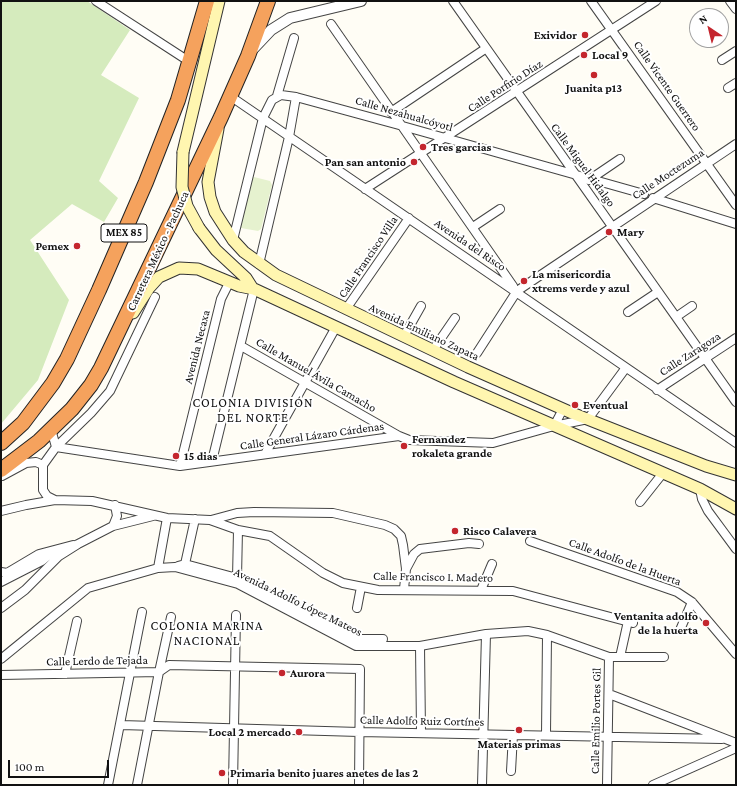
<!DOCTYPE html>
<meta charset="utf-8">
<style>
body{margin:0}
#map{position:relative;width:737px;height:786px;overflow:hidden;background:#fffdf5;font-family:"Crimson Pro",serif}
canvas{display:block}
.frame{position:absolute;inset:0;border:2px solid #111;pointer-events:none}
.north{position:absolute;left:689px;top:8px;width:40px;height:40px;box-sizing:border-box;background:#fff;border:1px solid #a0a0a0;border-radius:50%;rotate:325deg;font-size:11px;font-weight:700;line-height:16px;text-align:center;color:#111}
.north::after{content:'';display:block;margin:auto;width:14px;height:18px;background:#c4262e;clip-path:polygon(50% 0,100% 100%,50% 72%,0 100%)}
.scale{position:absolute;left:8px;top:760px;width:101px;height:18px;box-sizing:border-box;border:2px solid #111;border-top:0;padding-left:5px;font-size:12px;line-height:14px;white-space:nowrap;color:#111;-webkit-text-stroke:3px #fff;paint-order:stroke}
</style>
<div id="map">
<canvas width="737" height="786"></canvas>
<div class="frame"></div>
<div class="north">N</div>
<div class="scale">100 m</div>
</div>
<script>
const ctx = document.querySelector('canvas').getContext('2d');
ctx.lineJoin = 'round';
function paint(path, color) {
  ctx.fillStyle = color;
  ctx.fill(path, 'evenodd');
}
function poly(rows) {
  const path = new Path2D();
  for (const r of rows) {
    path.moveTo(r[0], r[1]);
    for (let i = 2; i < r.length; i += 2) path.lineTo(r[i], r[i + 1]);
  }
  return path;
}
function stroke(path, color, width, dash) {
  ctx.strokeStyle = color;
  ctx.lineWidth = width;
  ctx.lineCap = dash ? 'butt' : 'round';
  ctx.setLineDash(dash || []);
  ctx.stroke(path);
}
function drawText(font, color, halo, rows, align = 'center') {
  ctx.font = font + ' "Crimson Pro",serif';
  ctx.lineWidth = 4;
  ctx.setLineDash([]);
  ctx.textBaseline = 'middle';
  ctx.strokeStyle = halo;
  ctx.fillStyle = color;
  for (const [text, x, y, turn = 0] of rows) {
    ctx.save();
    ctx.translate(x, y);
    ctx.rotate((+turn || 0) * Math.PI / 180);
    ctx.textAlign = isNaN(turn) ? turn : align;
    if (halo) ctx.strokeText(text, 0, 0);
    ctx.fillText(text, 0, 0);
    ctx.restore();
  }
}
const green = poly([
 [1,1,87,1,130,30,101,75,139,98,99,181,118,198,104,222,72,204,30,240,69,300,38,380,1,424]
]);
const pitch = poly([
 [254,177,270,181,272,185,261,229,258,231,241,228,239,226,250,179]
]);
const minor = poly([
 [96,1,190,62],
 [453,1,736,402],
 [591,1,736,205],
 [730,1,736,9],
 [331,24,513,286],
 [722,60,736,51],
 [728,88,736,83],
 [230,96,736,443],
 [277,96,294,38],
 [391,112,485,49],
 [589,180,620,159],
 [365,189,656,1],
 [653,198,736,224],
 [473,227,500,209],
 [233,240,263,118,272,100,281,95,296,97,399,125,644,194],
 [259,264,289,137,296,97],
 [346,309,409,218],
 [628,312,658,292],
 [676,317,692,306],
 [404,336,421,306],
 [241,346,399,436],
 [433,350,455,318],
 [477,353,517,291,736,144],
 [657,390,736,338],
 [554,426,563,409],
 [51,429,56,447,180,466,399,436,409,440,493,443,554,426,588,419,625,369],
 [265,454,336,327],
 [212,461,254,289],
 [180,466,221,299,229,283],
 [2,476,26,463,36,462,43,465],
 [700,489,702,499,708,511,736,549],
 [55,500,47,496,43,490,43,465,56,447,91,413,110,391,155,297],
 [640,502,663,473],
 [1,511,26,505,55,500,92,501,167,518,210,520,238,530,270,536,323,573,343,583,378,590,513,591,633,623],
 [211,520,237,513,254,512,333,513,385,525,394,529,401,536,403,545,406,569,404,589],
 [113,526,117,516,115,505],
 [530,541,677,592,692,602,736,654],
 [185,564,195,519],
 [178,566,185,564,237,578,357,639,383,639],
 [158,568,167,518],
 [406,569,414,554,420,549,469,543,479,544],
 [1,572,7,573,39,554,73,545],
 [237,578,238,530],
 [1,582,42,561,55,550],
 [481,590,492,564],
 [1,608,25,590,59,556,78,544,113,526,153,516],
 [357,608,361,587],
 [680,630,692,602],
 [420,646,421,732],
 [620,657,628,621],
 [1,659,88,588,158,568,175,567,238,584,356,646,420,646,486,634,528,631,547,635,609,657,664,657],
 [65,674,77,621],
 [1,675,159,672,169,665,360,669,359,785],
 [609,694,736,743],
 [121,725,359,732,722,739],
 [546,735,547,635],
 [511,771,513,735],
 [108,785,142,612],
 [137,785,159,672,171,617],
 [233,785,236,615],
 [482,785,486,634],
 [607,785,609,657],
 [653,785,736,748]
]);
const tertiary = poly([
 [254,48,271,30,290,18,361,1]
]);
const secondary = poly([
 [218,129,208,182,210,197,215,212,233,240,244,252,276,275,468,367,572,413,706,466,736,475],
 [183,152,219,1],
 [199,228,216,250,246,278,253,289],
 [133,313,149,288,159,277,179,268,198,269,239,286,254,289,454,382,700,489,736,509]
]);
const motorway = poly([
 [1,443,23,423,53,383,67,359,99,290,146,182,178,100,207,1],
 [1,470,39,441,72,409,91,385,101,368,221,117,248,56,268,1]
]);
const secondaryBridge = poly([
 [183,152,182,187,187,206,199,228]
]);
const markers = [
 [585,35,4,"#c4262e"],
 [584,55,4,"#c4262e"],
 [594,75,4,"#c4262e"],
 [423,147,4,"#c4262e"],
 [414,162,4,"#c4262e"],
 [609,232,4,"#c4262e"],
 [77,246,4,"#c4262e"],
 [524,281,4,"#c4262e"],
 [575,405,4,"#c4262e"],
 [404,446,4,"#c4262e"],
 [176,456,4,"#c4262e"],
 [455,531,4,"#c4262e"],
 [706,623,4,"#c4262e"],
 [282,673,4,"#c4262e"],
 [519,730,4,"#c4262e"],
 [299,732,4,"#c4262e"],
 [222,773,4,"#c4262e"]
];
const shields = [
 [124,233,46]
];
const shieldNames = [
 ["MEX 85",124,233]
];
const poiNames = [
 ["Exividor",577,35,"right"],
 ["Local 9",592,55],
 ["Juanita p13",594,88,"center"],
 ["Tres garcias",431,147],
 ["Pan san antonio",406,162,"right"],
 ["Mary",617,232],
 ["Pemex",69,246,"right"],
 ["La misericordia",532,274],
 ["xtrems verde y azul",532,288],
 ["Eventual",583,405],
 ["Fernandez",412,439],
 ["rokaleta grande",412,453],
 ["15 dias",184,456],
 ["Risco Calavera",463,531],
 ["Ventanita adolfo",698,616,"right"],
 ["de la huerta",698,630,"right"],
 ["Aurora",290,673],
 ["Local 2 mercado",291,732,"right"],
 ["Materias primas",519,744,"center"],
 ["Primaria benito juares anetes de las 2",230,773]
];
const streetNames = [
 ["Calle Porfirio Díaz",505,86,-33],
 ["Calle Vicente Guerrero",667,86,55],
 ["Calle Nezahualcóyotl",404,114,16],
 ["Calle Miguel Hidalgo",583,165,54],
 ["Calle Moctezuma",668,174,-33],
 ["Avenida del Risco",470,245,34],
 ["Carretera México - Pachuca",158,251,-65],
 ["Calle Francisco Villa",368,257,-56],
 ["Avenida Emiliano Zapata",424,332,25],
 ["Avenida Necaxa",197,347,-76],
 ["Calle Zaragoza",690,354,-33],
 ["Calle Manuel Ávila Camacho",316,375,30],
 ["Calle General Lázaro Cárdenas",312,436,-8],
 ["Calle Adolfo de la Huerta",625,562,20],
 ["Calle Francisco I. Madero",433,577,1],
 ["Avenida Adolfo López Mateos",298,602,26],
 ["Calle Lerdo de Tejada",97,661,-1],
 ["Calle Adolfo Ruiz Cortínes",422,721,1],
 ["Calle Emilio Portes Gil",596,721,-89]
];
const neighbourhoodNames = [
 ["COLONIA DIVISIÓN",253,403],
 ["DEL NORTE",253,418],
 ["COLONIA MARINA",207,626],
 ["NACIONAL",207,641]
];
paint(green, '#d5ebbd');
paint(pitch, '#e6f2cf');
stroke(minor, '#444', 10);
stroke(tertiary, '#444', 12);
stroke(secondary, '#333', 13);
stroke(motorway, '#222', 16);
stroke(minor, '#fff', 8);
stroke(tertiary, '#fff', 10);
stroke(secondary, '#fff6b0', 11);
stroke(motorway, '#f5a25d', 14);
stroke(secondaryBridge, '#333', 13, []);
stroke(secondaryBridge, '#fff6b0', 11);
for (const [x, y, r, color] of markers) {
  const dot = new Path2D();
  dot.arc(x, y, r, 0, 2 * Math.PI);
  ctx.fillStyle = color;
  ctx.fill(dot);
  stroke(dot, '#fff', 1.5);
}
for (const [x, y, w] of shields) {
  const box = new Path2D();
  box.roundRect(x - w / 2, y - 9, w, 18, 3);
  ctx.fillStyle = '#fff';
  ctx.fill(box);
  stroke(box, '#111', 1);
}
drawText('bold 11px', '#111', null, shieldNames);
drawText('bold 12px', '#111', '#fff', poiNames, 'left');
drawText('12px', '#111', '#fff', streetNames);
ctx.letterSpacing = '1px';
drawText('13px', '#111', '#fff', neighbourhoodNames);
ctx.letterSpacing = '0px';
</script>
